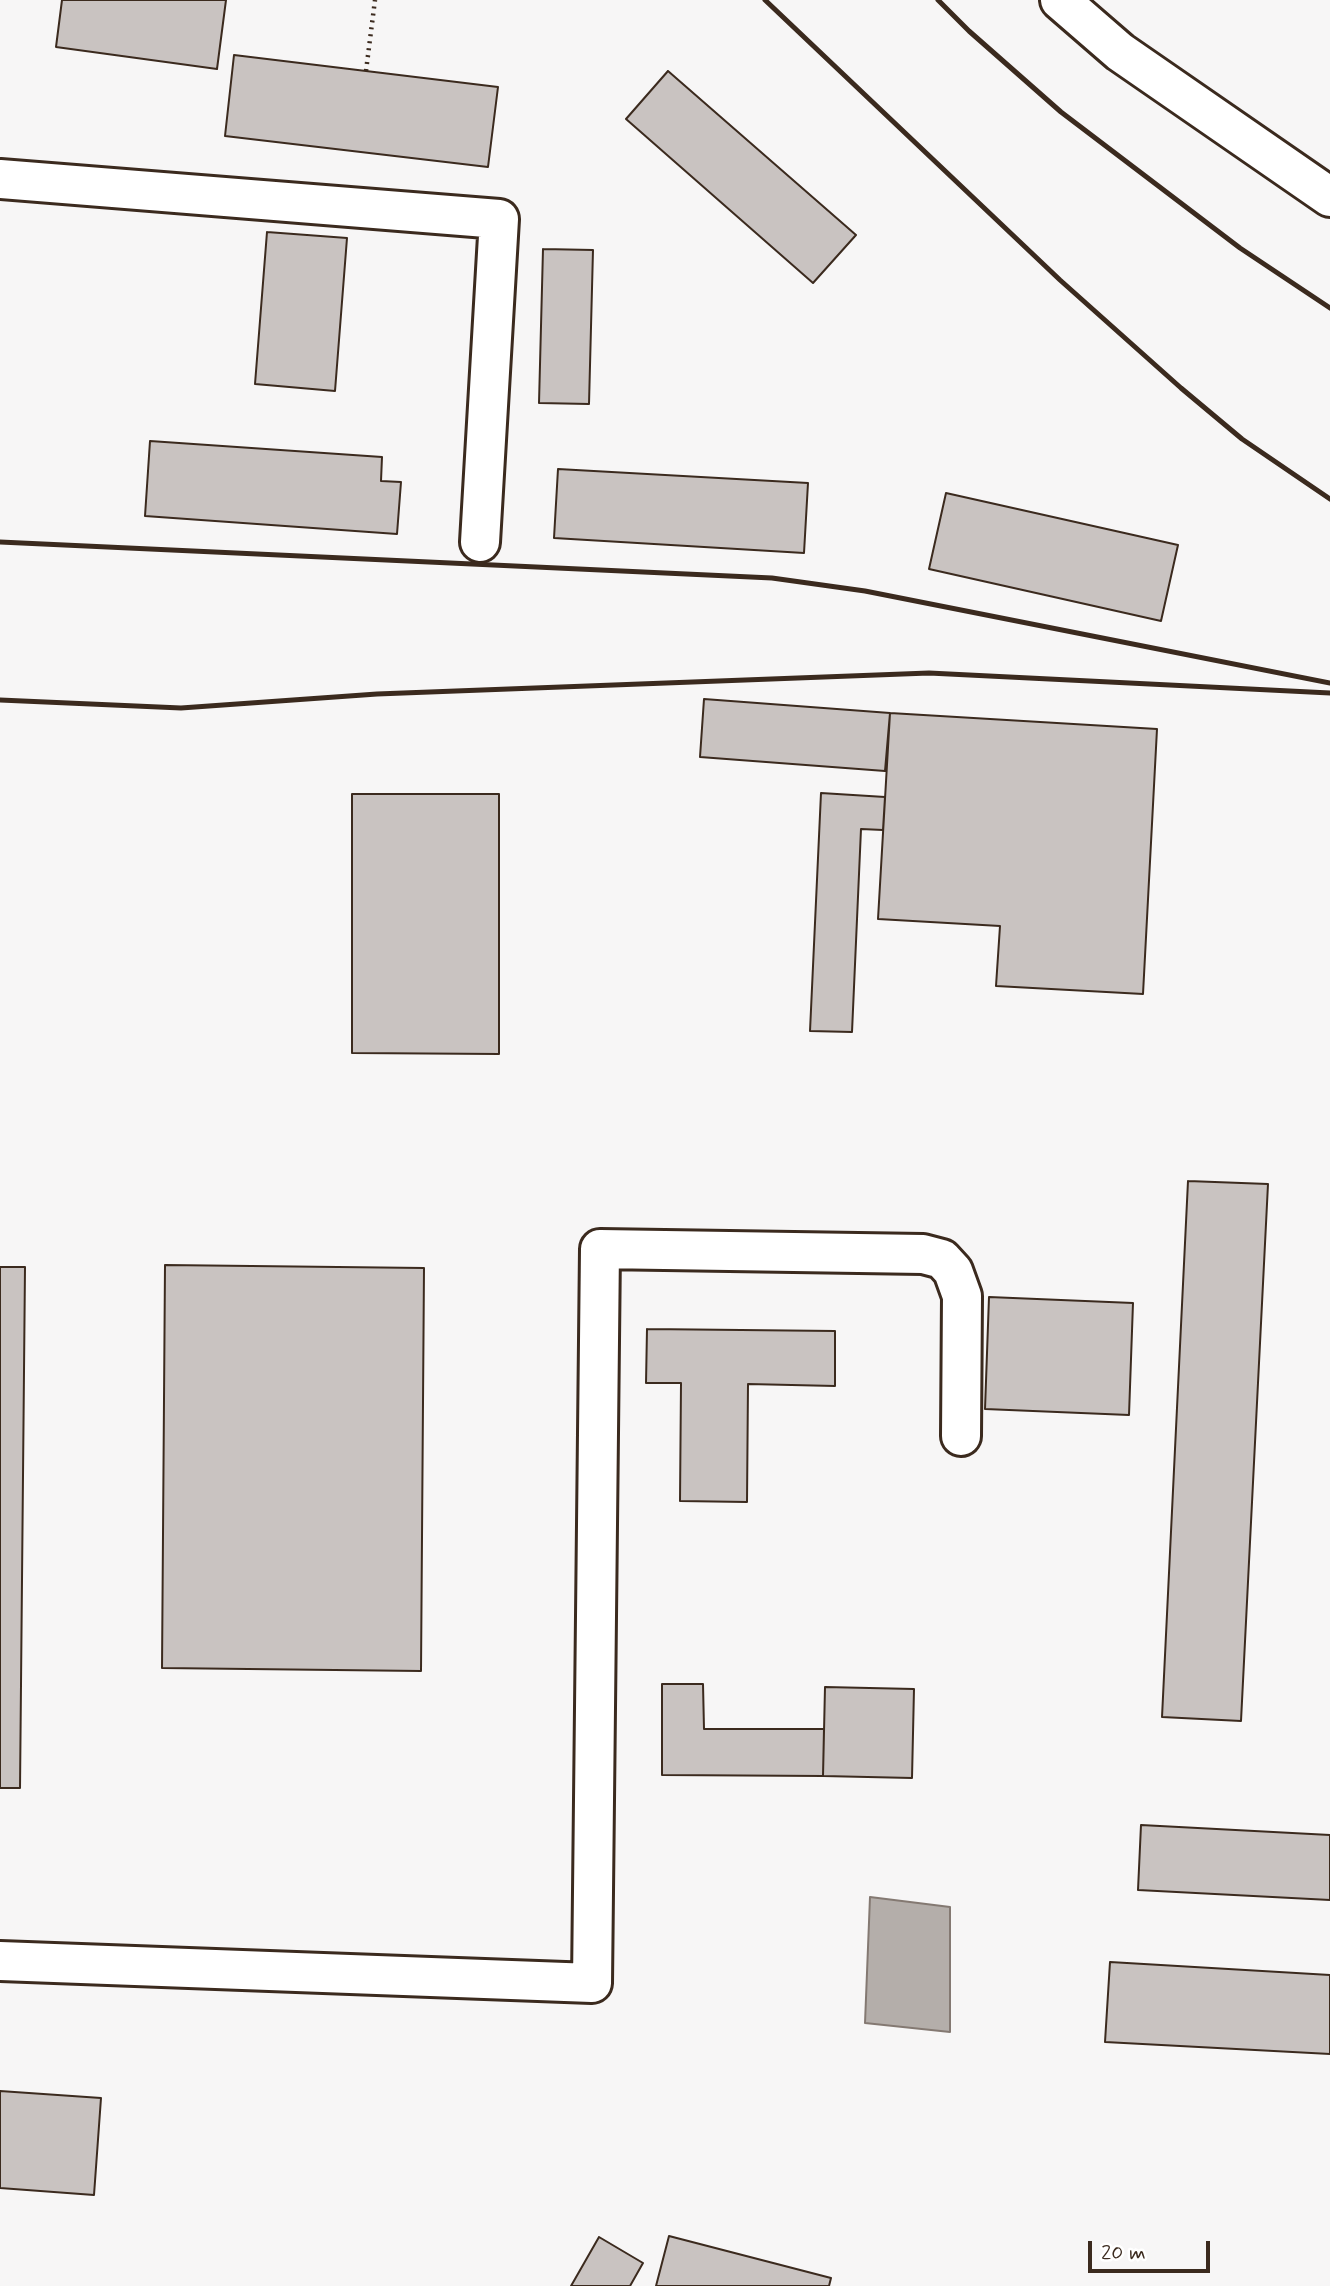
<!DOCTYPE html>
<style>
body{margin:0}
#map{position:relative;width:1330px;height:2286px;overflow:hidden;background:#f7f6f6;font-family:Mynerve,sans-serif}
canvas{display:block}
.scale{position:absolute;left:1088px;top:2241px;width:122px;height:32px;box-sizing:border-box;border:4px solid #3b2a1e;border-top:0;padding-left:9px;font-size:21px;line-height:24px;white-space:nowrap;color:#3b2a1e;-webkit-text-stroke:5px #fff;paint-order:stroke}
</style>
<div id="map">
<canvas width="1330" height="2286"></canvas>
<div class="scale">20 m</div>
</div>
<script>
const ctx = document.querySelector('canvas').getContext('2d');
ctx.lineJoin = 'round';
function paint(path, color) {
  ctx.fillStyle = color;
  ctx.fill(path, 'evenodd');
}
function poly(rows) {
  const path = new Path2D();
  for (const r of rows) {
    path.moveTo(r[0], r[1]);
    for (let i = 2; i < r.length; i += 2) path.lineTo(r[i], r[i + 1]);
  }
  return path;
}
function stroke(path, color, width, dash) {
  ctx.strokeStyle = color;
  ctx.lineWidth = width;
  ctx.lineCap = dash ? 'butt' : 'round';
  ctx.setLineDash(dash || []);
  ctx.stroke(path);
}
const water = poly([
 [870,1897,950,1907,950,2032,865,2023,870,1897]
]);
const building = poly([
 [62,0,226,0,217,69,56,47,62,0],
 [234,55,498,87,488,167,225,136,234,55],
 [668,71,856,235,813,283,626,119,668,71],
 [267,232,347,238,335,391,255,384,267,232],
 [543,249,593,250,589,404,539,403,543,249],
 [150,441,382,457,381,481,401,482,397,534,145,516,150,441],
 [558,469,808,483,804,553,554,538,558,469],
 [946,493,1178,545,1161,621,929,569,946,493],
 [704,699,890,713,885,771,700,757,704,699],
 [890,713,1157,729,1143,994,996,986,1000,926,878,919,890,713],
 [821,793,885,797,883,830,861,829,852,1032,810,1031,821,793],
 [352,794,499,794,499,1054,352,1053,352,794],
 [1188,1181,1268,1184,1241,1721,1162,1717,1188,1181],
 [165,1265,424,1268,421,1671,162,1668,165,1265],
 [0,1267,25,1267,20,1788,0,1788,0,1267],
 [989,1297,1133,1303,1129,1415,985,1409,989,1297],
 [647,1329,835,1331,835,1386,748,1384,747,1502,680,1501,681,1383,646,1383,647,1329],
 [662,1684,703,1684,704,1729,824,1729,823,1776,662,1775,662,1684],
 [825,1687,914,1689,912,1778,823,1776,825,1687],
 [1141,1825,1330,1835,1330,1900,1138,1890,1141,1825],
 [1110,1962,1330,1975,1330,2054,1105,2042,1110,1962],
 [0,2091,101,2098,94,2195,0,2188,0,2091],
 [669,2236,831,2278,829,2286,656,2286,669,2236],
 [599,2237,643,2263,630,2286,571,2286,599,2237]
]);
const path = poly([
 [366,71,375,0]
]);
const minor = poly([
 [1060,0,1120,52,1330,197],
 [0,179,499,219,480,542],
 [0,1961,592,1983,600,1249,923,1254,942,1259,953,1271,962,1296,961,1436]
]);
const rail = poly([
 [765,0,1060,280,1181,388,1242,439,1330,499],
 [938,0,969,31,1061,112,1240,248,1330,308],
 [0,542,772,578,865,591,1330,683],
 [0,700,181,708,377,694,929,673,1330,693]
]);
paint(water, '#b4aeaa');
stroke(water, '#847972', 2);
paint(building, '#c9c3c1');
stroke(building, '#3b2a1e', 2);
stroke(minor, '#3b2a1e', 44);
stroke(path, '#3b2a1e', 4.5, [2, 5]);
stroke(minor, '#fff', 38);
stroke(rail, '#3b2a1e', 5);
</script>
